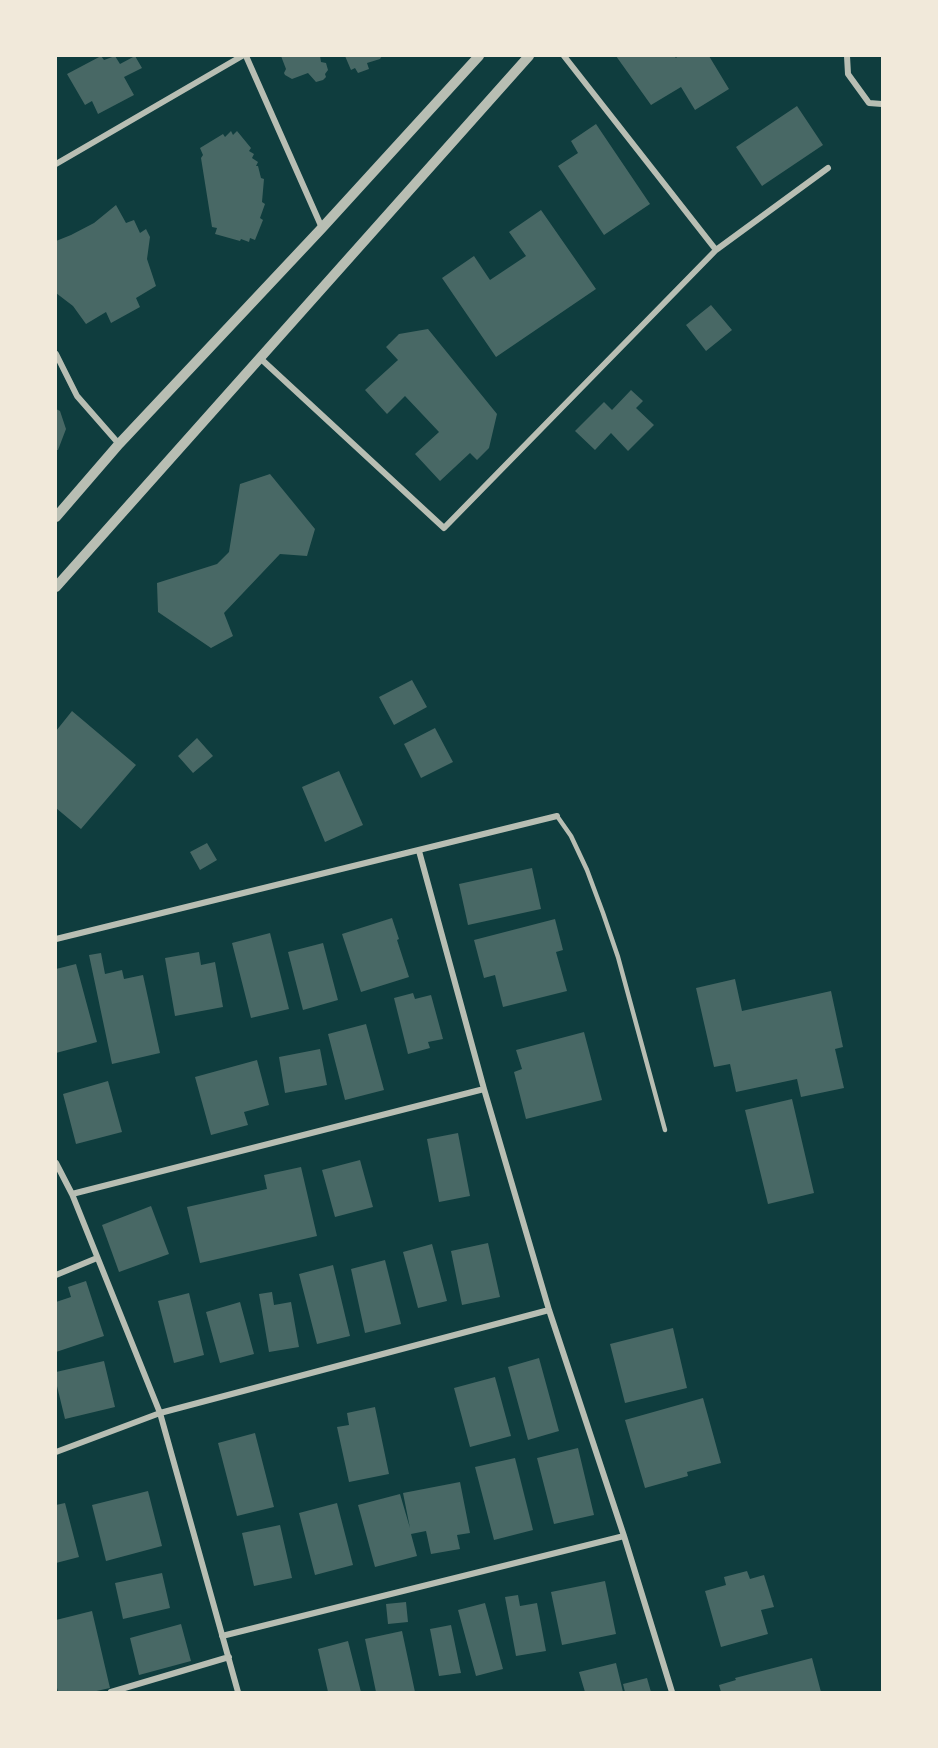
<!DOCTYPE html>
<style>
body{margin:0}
#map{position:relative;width:938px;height:1748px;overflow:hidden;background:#0f3d3e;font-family:Barlow,sans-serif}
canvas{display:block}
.frame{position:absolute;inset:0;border:57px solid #f1e9da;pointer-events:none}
</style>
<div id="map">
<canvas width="938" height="1748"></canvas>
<div class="frame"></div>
</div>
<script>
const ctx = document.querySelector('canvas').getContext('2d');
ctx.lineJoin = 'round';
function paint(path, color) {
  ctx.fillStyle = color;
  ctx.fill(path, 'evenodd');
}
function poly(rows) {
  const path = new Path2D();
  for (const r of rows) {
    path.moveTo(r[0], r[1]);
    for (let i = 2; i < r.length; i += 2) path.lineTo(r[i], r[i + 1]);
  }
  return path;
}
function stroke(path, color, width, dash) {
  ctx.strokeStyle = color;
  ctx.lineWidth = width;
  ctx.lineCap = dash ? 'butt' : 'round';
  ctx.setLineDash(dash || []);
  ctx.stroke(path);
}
const building = poly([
 [101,56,104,60,115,56,120,64,135,56,142,68,124,77,134,95,98,114,92,101,85,105,67,74],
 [281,56,320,56,321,62,326,63,328,70,325,74,326,77,323,80,316,82,308,73,292,79,285,75,284,73,286,69],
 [345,56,382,56,380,59,367,63,369,69,358,73,355,68,351,70],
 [616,56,674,56,676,58,678,56,709,56,729,89,695,110,681,87,651,105],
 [797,106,823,145,762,186,736,147],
 [596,124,650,204,604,235,558,166,578,153,571,141],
 [231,131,233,135,237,131,251,148,249,151,254,154,252,158,258,162,256,166,258,166,261,178,264,179,262,202,265,204,260,218,263,220,255,240,250,238,249,242,241,239,240,241,215,234,217,228,212,227,201,158,203,155,200,148,223,134,225,137],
 [116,205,126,223,134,220,140,233,146,229,150,237,147,259,156,286,136,298,140,307,111,323,106,312,86,324,73,306,56,293,56,241,71,235,94,223],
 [541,210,596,289,496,357,442,278,474,256,490,280,526,256,509,232],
 [711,305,732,330,706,351,686,325],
 [428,329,497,414,489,448,477,460,470,453,440,481,415,454,439,432,405,396,387,414,365,390,398,360,386,347,399,334],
 [631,390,643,401,636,408,654,425,628,451,611,433,595,450,575,431,604,402,612,410],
 [56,409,60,411,66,429,58,450,56,450],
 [270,474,315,529,307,556,280,554,224,613,233,636,211,648,158,612,157,583,217,564,229,552,240,484],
 [412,680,427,707,394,725,379,697],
 [72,711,136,765,81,829,56,808,56,731],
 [435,728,453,762,421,778,404,744],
 [197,738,213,756,193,773,178,756],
 [339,771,363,825,325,842,302,787],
 [207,843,217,860,200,870,190,852],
 [532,868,541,909,468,925,459,884],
 [392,918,399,939,397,940,409,977,361,992,342,934],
 [555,919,563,950,556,952,567,991,503,1007,495,975,484,978,474,940],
 [270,933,289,1009,251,1018,232,943],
 [323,943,338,1000,303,1010,288,952],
 [199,952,201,965,215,962,223,1007,175,1016,165,958],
 [101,953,105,974,122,970,124,979,143,975,160,1053,112,1064,89,955],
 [76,964,97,1042,56,1053,56,969],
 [735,979,742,1011,831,991,843,1047,835,1049,844,1088,801,1097,797,1079,736,1092,730,1064,714,1067,696,988],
 [413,993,415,999,431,995,443,1039,428,1042,430,1048,408,1054,394,998],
 [366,1024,384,1090,345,1100,328,1034],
 [584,1032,602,1100,526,1119,514,1072,522,1069,516,1050],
 [320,1049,327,1085,285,1093,279,1057],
 [257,1060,269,1105,244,1112,248,1125,211,1135,195,1077],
 [108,1081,122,1132,76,1144,63,1094],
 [792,1099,814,1193,768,1204,745,1110],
 [458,1133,470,1196,439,1202,427,1139],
 [360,1160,373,1207,335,1217,322,1170],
 [301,1167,317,1236,200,1263,187,1207,267,1189,264,1175],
 [151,1206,169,1254,119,1272,102,1225],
 [488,1243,500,1297,462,1305,451,1251],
 [432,1244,447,1301,418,1308,403,1252],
 [385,1260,401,1324,365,1333,351,1269],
 [333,1265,350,1336,317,1344,299,1274],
 [86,1281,104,1336,56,1352,56,1302,71,1297,68,1287],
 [272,1292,274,1305,291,1302,299,1347,269,1352,259,1294],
 [189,1293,204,1355,174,1363,158,1301],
 [240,1302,254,1354,220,1363,206,1312],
 [673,1328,687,1388,625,1403,610,1344],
 [539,1358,559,1431,528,1440,508,1367],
 [104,1361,115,1407,65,1419,56,1382,56,1372],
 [495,1377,511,1436,470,1447,454,1388],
 [703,1398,721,1463,687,1472,688,1476,645,1488,625,1420],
 [375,1407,389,1474,349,1482,337,1427,349,1425,347,1413],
 [255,1433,274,1507,237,1516,218,1443],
 [578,1448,594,1515,554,1524,537,1458],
 [515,1458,533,1530,494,1540,475,1467],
 [460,1482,470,1533,457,1535,460,1549,431,1554,426,1531,411,1534,417,1556,375,1567,358,1505,400,1494,410,1528,403,1493],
 [148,1491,162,1546,106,1561,92,1505],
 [65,1503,79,1557,56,1563,56,1505],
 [337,1503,353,1565,315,1575,299,1513],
 [280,1525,292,1578,254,1586,242,1533],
 [747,1571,750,1579,764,1575,774,1607,761,1610,768,1634,721,1647,705,1591,726,1585,724,1577],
 [162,1573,170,1608,123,1619,115,1583],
 [605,1581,616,1634,562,1645,551,1592],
 [518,1595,520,1606,537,1603,546,1651,516,1656,505,1597],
 [406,1602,408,1622,388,1624,386,1604],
 [485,1603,503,1669,476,1676,458,1610],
 [92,1611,110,1688,92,1692,58,1692,56,1684,56,1620],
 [181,1624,191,1661,139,1675,130,1638],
 [451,1625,461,1673,439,1676,430,1629],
 [402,1631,415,1692,376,1692,365,1639],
 [348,1641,361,1692,328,1692,318,1649],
 [812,1658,821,1692,721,1692,719,1685,736,1680,735,1678],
 [616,1663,623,1692,585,1692,579,1672],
 [647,1678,651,1692,625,1692,623,1684]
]);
const service = poly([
 [557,816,571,836,587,870,603,913,618,957,665,1130]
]);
const minor = poly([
 [246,56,322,228],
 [564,56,716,250],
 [847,56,848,74,869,103,882,104],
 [56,164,242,56],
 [56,354,77,396,119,444],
 [260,358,444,528,716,250,828,168],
 [419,851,484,1089,549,1310,624,1536,672,1692],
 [56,939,557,816],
 [56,1163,72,1194,160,1413,238,1692],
 [72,1194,484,1089],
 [56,1275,97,1258],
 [56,1452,160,1413,549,1310],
 [222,1636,624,1536],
 [111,1692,229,1657]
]);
const tertiary = poly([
 [56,517,119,444,322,228,479,56],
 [56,587,529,56]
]);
paint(building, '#486865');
stroke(service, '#b8beb3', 4.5);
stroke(minor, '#b8beb3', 6);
stroke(tertiary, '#b8beb3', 10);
</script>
